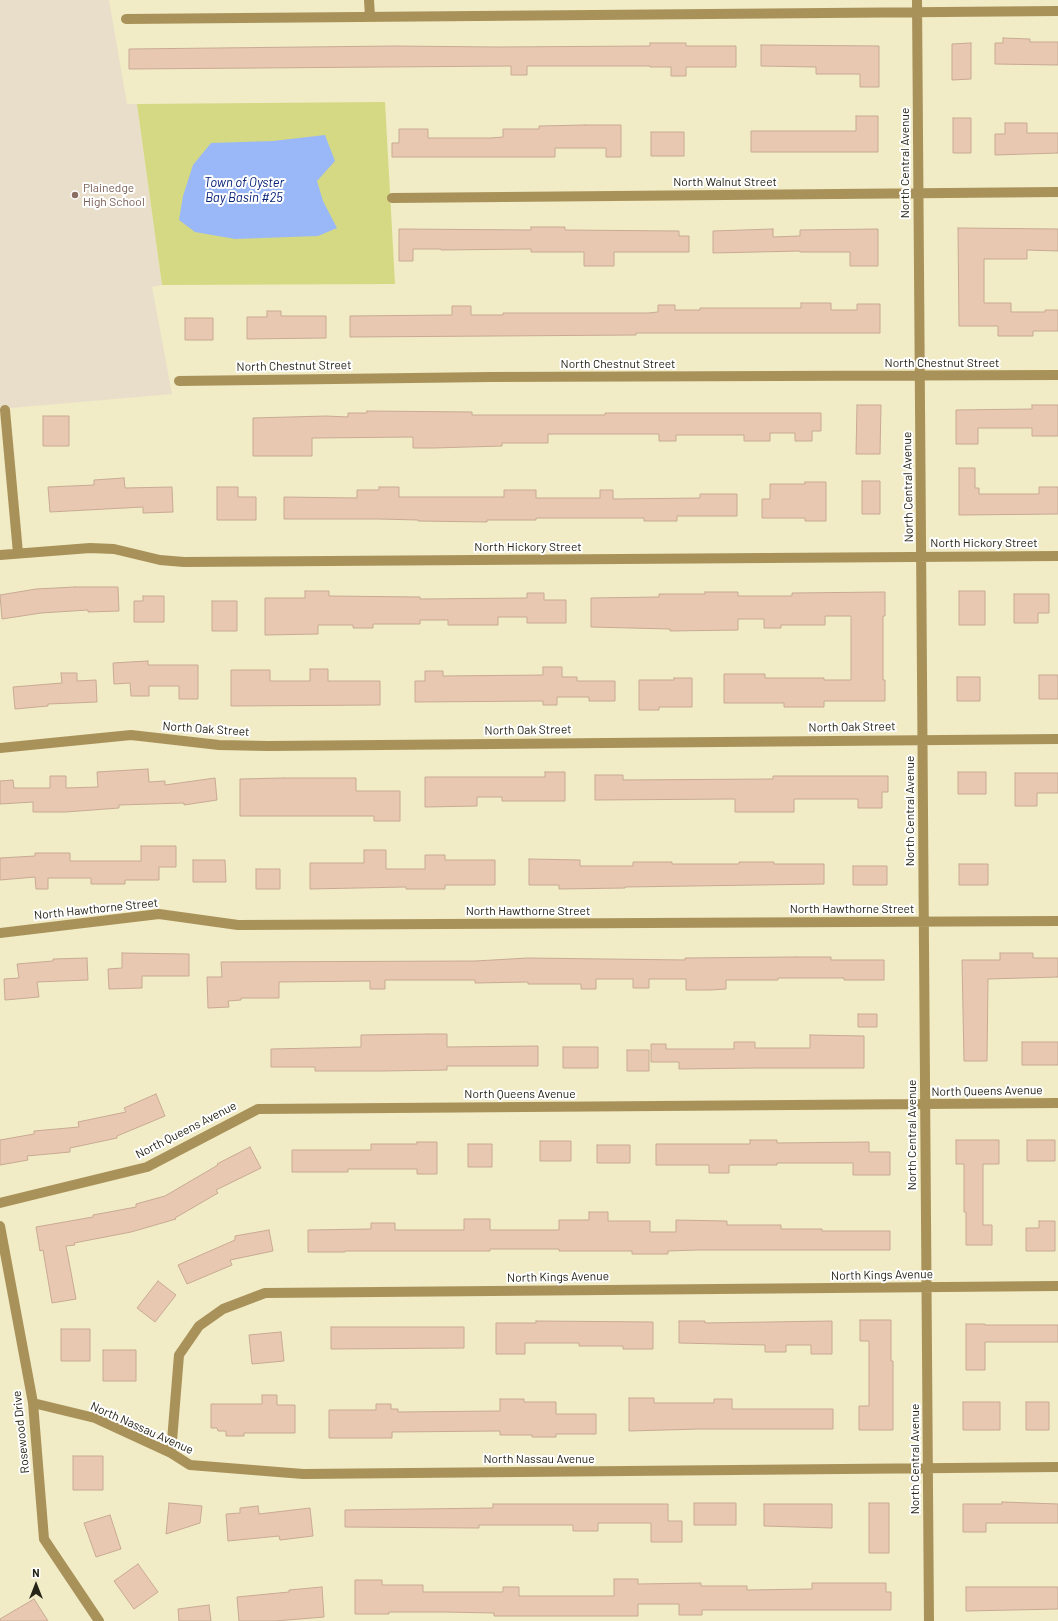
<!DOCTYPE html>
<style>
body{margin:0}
#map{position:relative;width:1058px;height:1621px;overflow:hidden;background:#f1ebc6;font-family:Barlow,sans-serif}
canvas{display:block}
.north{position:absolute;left:16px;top:1565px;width:40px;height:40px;-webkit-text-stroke:3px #fff;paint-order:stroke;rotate:0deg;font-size:11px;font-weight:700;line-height:16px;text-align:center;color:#262416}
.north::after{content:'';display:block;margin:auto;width:14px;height:18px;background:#262416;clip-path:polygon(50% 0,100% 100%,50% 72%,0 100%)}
</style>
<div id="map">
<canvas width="1058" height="1621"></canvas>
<div class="north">N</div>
</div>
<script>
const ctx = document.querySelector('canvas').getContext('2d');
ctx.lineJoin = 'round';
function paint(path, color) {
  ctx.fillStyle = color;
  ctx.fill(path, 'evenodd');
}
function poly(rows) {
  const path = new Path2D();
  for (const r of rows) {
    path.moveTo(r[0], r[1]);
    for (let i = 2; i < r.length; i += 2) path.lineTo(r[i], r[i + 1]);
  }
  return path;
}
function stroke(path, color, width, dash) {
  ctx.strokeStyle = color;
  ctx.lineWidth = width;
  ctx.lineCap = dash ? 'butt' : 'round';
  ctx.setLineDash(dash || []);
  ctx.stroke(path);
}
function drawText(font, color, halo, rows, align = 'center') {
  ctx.font = font + ' Barlow,sans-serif';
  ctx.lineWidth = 4;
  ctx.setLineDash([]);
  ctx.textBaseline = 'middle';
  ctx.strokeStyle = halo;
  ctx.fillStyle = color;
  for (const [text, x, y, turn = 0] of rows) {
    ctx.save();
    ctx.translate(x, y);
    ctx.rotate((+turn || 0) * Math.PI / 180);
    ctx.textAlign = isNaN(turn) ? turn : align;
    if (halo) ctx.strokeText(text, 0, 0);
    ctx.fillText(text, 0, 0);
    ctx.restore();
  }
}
const education = poly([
 [0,0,109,0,127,104,137,104,162,285,152,287,172,394,0,409]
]);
const green = poly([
 [385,102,395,284,162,285,137,104]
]);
const water = poly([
 [325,135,335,161,317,181,323,201,337,228,318,236,235,239,195,232,179,220,183,196,193,165,211,143,273,141]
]);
const building = poly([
 [1003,38,1030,39,1030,42,1058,42,1058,65,995,64,995,43,1003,43,1003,38],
 [650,43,686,43,686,46,736,46,736,67,686,67,686,76,671,76,671,67,650,67,650,66,527,66,527,75,511,75,511,66,129,69,129,49,394,46,497,47,650,46,650,43],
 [971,43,971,79,952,80,952,44,971,43],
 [761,45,879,46,879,87,860,87,860,74,816,74,816,67,761,66,761,45],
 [856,116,878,116,878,152,751,152,751,131,856,131,856,116],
 [953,118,971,118,971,153,953,153,953,118],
 [1005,123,1027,123,1027,133,1058,133,1058,153,995,155,995,134,1005,134,1005,123],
 [585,125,621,125,621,157,606,157,606,148,555,148,555,157,392,157,392,143,399,143,399,129,428,129,428,138,490,138,503,137,503,129,539,129,539,126,585,125],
 [651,132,684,132,684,156,651,156,651,132],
 [531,227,565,227,565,230,679,231,679,236,689,236,689,252,614,252,614,266,584,266,584,252,531,252,531,249,441,250,441,249,413,249,413,261,399,261,399,229,531,230,531,227],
 [958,228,1058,229,1058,251,1027,250,1027,259,984,259,984,303,1011,303,1011,312,1045,312,1045,310,1058,310,1058,331,1033,331,1033,336,998,336,998,326,959,326,958,228],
 [773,229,773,237,800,236,800,230,878,229,878,266,850,266,850,252,800,252,800,251,713,253,713,231,773,229],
 [801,303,831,303,831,310,857,310,857,304,880,304,880,333,636,333,636,335,350,337,350,316,452,315,452,306,471,306,471,315,503,315,503,313,648,313,658,312,658,305,675,305,675,310,700,310,700,308,801,308,801,303],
 [267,311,281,311,281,316,326,316,326,338,247,339,247,317,267,317,267,311],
 [185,318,213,318,213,340,185,340,185,318],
 [857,405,881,405,880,454,856,454,857,405],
 [1032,405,1058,405,1058,436,1032,436,1032,428,978,428,978,444,956,444,956,410,1032,409,1032,405],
 [367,411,472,412,472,415,605,415,605,413,821,413,821,431,812,431,812,441,795,441,795,433,770,433,770,441,744,441,744,435,676,435,676,441,659,441,659,434,548,434,548,443,502,443,502,446,434,448,413,448,413,437,312,438,312,456,253,456,253,418,326,416,348,417,348,413,367,413,367,411],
 [43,416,69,416,69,446,43,446,43,416],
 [959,468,975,468,975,488,979,488,979,494,1039,494,1039,487,1058,487,1058,514,959,515,959,468],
 [124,478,125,488,172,487,173,512,143,513,143,507,50,512,48,487,94,485,94,480,124,478],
 [862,481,880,481,880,514,862,514,862,481],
 [805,482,826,482,826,521,805,521,805,518,762,518,762,499,770,499,770,484,805,484,805,482],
 [217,487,238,487,238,497,256,497,256,520,217,520,217,487],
 [379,487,399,487,399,497,504,497,504,490,536,490,536,498,600,498,600,490,613,490,613,499,700,498,700,494,737,494,737,516,677,516,677,521,644,521,644,518,536,518,536,520,487,520,487,522,418,521,418,520,379,519,284,519,284,497,357,498,357,490,379,490,379,487],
 [75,587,118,587,119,611,88,612,88,610,41,613,2,619,0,595,36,589,75,587],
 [305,591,329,591,329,596,420,597,420,599,527,598,527,593,544,593,544,600,566,600,566,623,527,623,527,617,498,617,498,625,448,625,448,620,420,620,420,624,373,624,373,628,353,628,353,625,318,625,318,634,265,635,265,598,305,598,305,591],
 [959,591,985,591,985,625,959,625,959,591],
 [705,592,738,592,738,596,792,596,792,593,885,592,885,616,883,616,883,680,885,680,885,701,824,701,824,707,784,707,784,703,724,703,724,674,765,674,765,678,824,678,824,680,851,680,851,616,825,616,825,625,781,625,781,628,764,628,764,619,738,619,738,630,670,631,670,629,591,627,591,598,659,597,659,594,705,594,705,592],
 [1014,594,1049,594,1049,613,1038,613,1038,623,1014,623,1014,594],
 [143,596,164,596,164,622,134,622,134,601,143,601,143,596],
 [212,601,237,601,237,631,212,631,212,601],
 [148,661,148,665,198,665,198,699,179,699,179,686,149,686,149,696,131,696,130,683,114,684,113,663,148,661],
 [543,667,562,667,562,677,577,677,577,681,615,681,615,701,589,701,589,697,557,697,557,705,543,705,543,701,415,702,415,681,425,681,425,671,443,671,443,676,543,675,543,667],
 [310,669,328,669,328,681,380,681,380,705,231,706,231,670,270,670,270,681,310,681,310,669],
 [61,673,77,673,77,681,96,680,97,702,48,704,48,706,15,709,13,687,62,683,61,673],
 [1039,675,1058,675,1058,699,1039,699,1039,675],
 [957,677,980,677,980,701,957,701,957,677],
 [674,678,692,678,692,707,659,707,659,710,639,710,639,680,674,680,674,678],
 [148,769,149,782,165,781,165,785,215,778,217,800,184,805,184,803,119,805,119,808,66,812,33,812,33,802,0,804,0,781,13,780,14,788,50,788,50,776,66,776,66,788,98,787,97,772,148,769],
 [545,772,565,772,565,801,502,801,502,797,477,797,477,806,425,807,425,777,545,777,545,772],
 [958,772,986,772,986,794,958,794,958,772],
 [1015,773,1058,773,1058,793,1037,793,1037,806,1015,806,1015,773],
 [595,775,623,775,623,780,773,779,773,776,888,776,888,792,882,792,882,808,858,808,858,799,794,799,794,812,735,812,735,799,595,800,595,775],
 [284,778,356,778,356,791,400,791,400,821,374,821,374,816,240,816,240,779,284,778],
 [141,846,176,846,176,867,159,867,159,880,125,880,125,884,91,884,91,878,48,878,48,889,36,889,35,877,0,880,0,858,35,856,35,853,70,853,70,861,141,861,141,846],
 [364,850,386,850,386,869,425,869,425,855,445,855,445,860,495,860,495,885,445,885,445,889,406,889,406,887,310,889,310,863,364,863,364,850],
 [529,859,580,860,580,866,633,866,633,862,672,862,672,864,739,864,739,862,774,862,774,864,824,864,824,884,625,887,625,888,559,889,559,885,529,885,529,859],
 [193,860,225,860,226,882,193,882,193,860],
 [959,864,988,864,988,885,959,885,959,864],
 [853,866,887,866,887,885,853,885,853,866],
 [256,869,280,869,280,889,256,889,256,869],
 [122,953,189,954,189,976,142,976,142,988,109,989,108,969,122,968,122,953],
 [1000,953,1033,953,1033,958,1058,958,1058,977,988,979,987,1061,964,1061,962,960,1000,960,1000,953],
 [796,957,831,957,831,960,884,960,884,980,844,980,844,978,778,978,778,980,726,980,726,989,710,990,686,990,686,979,649,979,649,988,633,988,633,979,596,979,596,989,581,989,581,984,528,984,528,982,475,983,475,980,385,980,385,989,370,989,370,981,279,982,279,998,241,998,241,1000,228,1001,229,1007,208,1008,207,977,222,977,221,962,475,961,528,958,685,960,685,958,796,957],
 [87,958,88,980,37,982,39,997,5,1000,4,979,19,978,17,964,53,961,53,959,87,958],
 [858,1014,877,1014,877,1027,858,1027,858,1014],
 [427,1034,447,1034,447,1047,538,1046,538,1066,447,1066,447,1070,382,1071,315,1071,315,1067,271,1067,271,1049,361,1047,361,1035,427,1034],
 [810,1035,864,1036,864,1068,755,1068,679,1069,679,1062,651,1062,651,1044,666,1044,666,1049,734,1049,734,1042,755,1042,755,1048,810,1048,810,1035],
 [1022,1042,1058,1042,1058,1065,1022,1065,1022,1042],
 [563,1047,598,1047,598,1068,563,1068,563,1047],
 [627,1050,649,1050,649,1071,627,1071,627,1050],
 [156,1094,165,1116,117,1136,117,1138,70,1148,70,1152,27,1156,28,1160,0,1165,0,1140,34,1134,34,1131,79,1127,78,1122,126,1112,124,1108,156,1094],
 [750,1140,777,1140,777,1143,869,1142,869,1152,890,1152,890,1175,853,1175,853,1163,777,1163,777,1165,729,1165,729,1173,709,1173,709,1165,656,1165,656,1144,750,1144,750,1140],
 [956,1140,999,1140,999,1164,983,1164,983,1225,992,1225,992,1245,966,1245,966,1212,964,1212,964,1164,956,1164,956,1140],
 [1027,1140,1055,1140,1055,1161,1027,1161,1027,1140],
 [540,1141,571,1141,571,1161,540,1161,540,1141],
 [417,1142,437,1142,437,1174,417,1174,417,1169,348,1169,348,1172,292,1172,292,1150,371,1150,371,1144,417,1144,417,1142],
 [468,1144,492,1144,492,1167,468,1167,468,1144],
 [597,1145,630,1145,630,1163,597,1163,597,1145],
 [250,1147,261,1168,216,1190,218,1193,175,1218,176,1219,131,1232,74,1243,75,1245,66,1246,76,1299,52,1303,43,1250,40,1251,36,1227,93,1217,93,1215,136,1207,136,1204,165,1196,218,1165,217,1164,250,1147],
 [589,1212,608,1212,608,1221,650,1221,650,1232,676,1232,676,1220,727,1221,727,1225,781,1225,781,1229,822,1229,822,1231,890,1231,890,1250,697,1250,668,1251,668,1254,632,1254,632,1251,559,1251,559,1249,490,1249,490,1251,345,1251,345,1252,308,1252,308,1230,371,1229,371,1223,395,1223,395,1230,464,1230,464,1219,490,1219,490,1230,559,1230,559,1220,589,1220,589,1212],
 [1039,1221,1055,1221,1055,1251,1026,1251,1026,1228,1039,1228,1039,1221],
 [269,1230,273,1251,230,1260,232,1265,187,1284,178,1265,235,1240,235,1236,269,1230],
 [158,1281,176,1295,155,1322,137,1308,158,1281],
 [860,1320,891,1320,891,1361,893,1361,893,1430,859,1430,859,1406,869,1406,869,1341,860,1341,860,1320],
 [536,1321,653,1322,653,1349,623,1349,623,1346,579,1346,579,1343,525,1343,525,1354,496,1354,496,1323,536,1323,536,1321],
 [679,1321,705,1321,705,1323,832,1321,832,1354,811,1354,811,1345,786,1345,786,1352,765,1352,765,1345,679,1343,679,1321],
 [966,1324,985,1324,985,1325,1058,1325,1058,1342,985,1342,985,1370,966,1370,966,1324],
 [331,1327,464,1327,464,1348,331,1349,331,1327],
 [61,1329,90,1329,90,1361,61,1361,61,1329],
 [281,1332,284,1361,252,1364,249,1335,281,1332],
 [103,1350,136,1350,136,1381,103,1381,103,1350],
 [262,1395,277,1395,277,1405,295,1405,295,1433,244,1433,244,1436,226,1436,226,1431,218,1431,217,1428,211,1428,211,1404,262,1404,262,1395],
 [629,1398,654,1398,654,1403,714,1403,714,1399,732,1399,732,1409,833,1409,833,1429,700,1429,629,1431,629,1398],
 [500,1399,524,1399,524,1402,556,1402,556,1414,596,1414,596,1434,556,1434,556,1437,532,1437,532,1435,500,1435,500,1431,392,1432,392,1438,329,1438,329,1410,376,1410,376,1404,391,1404,391,1409,398,1409,398,1412,500,1411,500,1399],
 [963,1402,1000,1402,1000,1430,963,1430,963,1402],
 [1026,1402,1049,1402,1049,1430,1026,1430,1026,1402],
 [73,1456,103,1456,103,1490,73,1490,73,1456],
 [1002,1502,1058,1504,1058,1523,986,1523,986,1532,963,1532,963,1504,1002,1504,1002,1502],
 [169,1503,202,1506,200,1523,166,1534,169,1503],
 [694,1503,736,1503,736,1525,694,1525,694,1503],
 [869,1503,889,1503,889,1553,869,1553,869,1503],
 [493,1504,668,1504,668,1521,682,1521,682,1542,651,1542,651,1523,598,1523,598,1531,573,1531,573,1525,479,1525,479,1528,345,1527,345,1510,493,1508,493,1504],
 [764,1504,832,1504,832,1528,764,1526,764,1504],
 [258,1506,259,1514,310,1508,313,1536,280,1540,279,1536,228,1541,226,1514,240,1513,240,1508,258,1506],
 [110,1515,121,1549,96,1557,84,1523,110,1515],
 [138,1564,158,1592,134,1609,114,1581,138,1564],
 [614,1579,638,1579,638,1584,701,1583,701,1586,747,1586,747,1590,812,1589,812,1583,886,1583,886,1592,891,1592,891,1610,702,1610,702,1615,679,1615,679,1604,638,1604,638,1616,494,1616,494,1613,445,1612,389,1612,389,1614,355,1614,355,1580,382,1580,382,1585,423,1585,423,1592,503,1592,503,1587,519,1587,519,1596,614,1596,614,1579],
 [322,1587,324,1617,275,1621,239,1621,237,1597,289,1592,289,1590,322,1587],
 [966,1587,1058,1587,1058,1609,966,1611,966,1587],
 [34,1599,48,1621,0,1621,0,1619,34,1599],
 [209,1605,211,1621,179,1621,178,1609,209,1605]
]);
const street = poly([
 [369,0,370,17],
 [917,0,929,1621],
 [126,19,1058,11],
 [392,198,1058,192],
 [179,381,490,377,1058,375],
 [5,410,18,553],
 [0,555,90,548,114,549,160,560,184,562,1058,556],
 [0,748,131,735,219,745,268,746,1058,739],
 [0,933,159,914,238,925,1058,921],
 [0,1203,147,1167,258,1109,1058,1103],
 [0,1226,33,1403,44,1539,99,1621],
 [33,1403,95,1418,171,1453,190,1465,303,1474,1058,1467],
 [171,1453,179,1355,199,1326,223,1309,265,1293,1058,1286]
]);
const markers = [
 [75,195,4,"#8d6e63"]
];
const streetNames = [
 ["North Central Avenue",905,163,-90],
 ["North Walnut Street",725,182],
 ["North Chestnut Street",942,363],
 ["North Chestnut Street",618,364],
 ["North Chestnut Street",294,366,-1],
 ["North Central Avenue",908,487,-91],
 ["North Hickory Street",984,543],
 ["North Hickory Street",528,547],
 ["North Oak Street",852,727,-1],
 ["North Oak Street",206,729,4],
 ["North Oak Street",528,730,-1],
 ["North Central Avenue",910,811,-90],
 ["North Hawthorne Street",96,909,-6],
 ["North Hawthorne Street",852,909],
 ["North Hawthorne Street",528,911],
 ["North Queens Avenue",987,1091,-1],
 ["North Queens Avenue",520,1094],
 ["North Queens Avenue",186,1130,-27],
 ["North Central Avenue",912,1135,-90],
 ["North Kings Avenue",882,1275,-1],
 ["North Kings Avenue",558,1277,-1],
 ["North Nassau Avenue",142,1428,24],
 ["Rosewood Drive",21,1432,-96],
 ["North Nassau Avenue",539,1459],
 ["North Central Avenue",915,1459,-90]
];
const educationNames = [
 ["Plainedge",83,188],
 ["High School",83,202]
];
const waterNames = [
 ["Town of Oyster",244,183],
 ["Bay Basin #25",244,198]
];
paint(education, '#e9dec9');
paint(green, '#d5d983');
paint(water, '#9ab8f7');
paint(building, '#e8c8b1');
stroke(building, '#c8aa93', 1);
stroke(street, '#a99259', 10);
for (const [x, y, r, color] of markers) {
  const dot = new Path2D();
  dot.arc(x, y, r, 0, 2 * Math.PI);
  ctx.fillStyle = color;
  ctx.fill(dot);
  stroke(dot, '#fff', 1.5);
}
drawText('12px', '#262416', '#fff', streetNames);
drawText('12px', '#785e54', '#fff', educationNames, 'left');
drawText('italic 13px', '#07237a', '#fff', waterNames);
</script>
